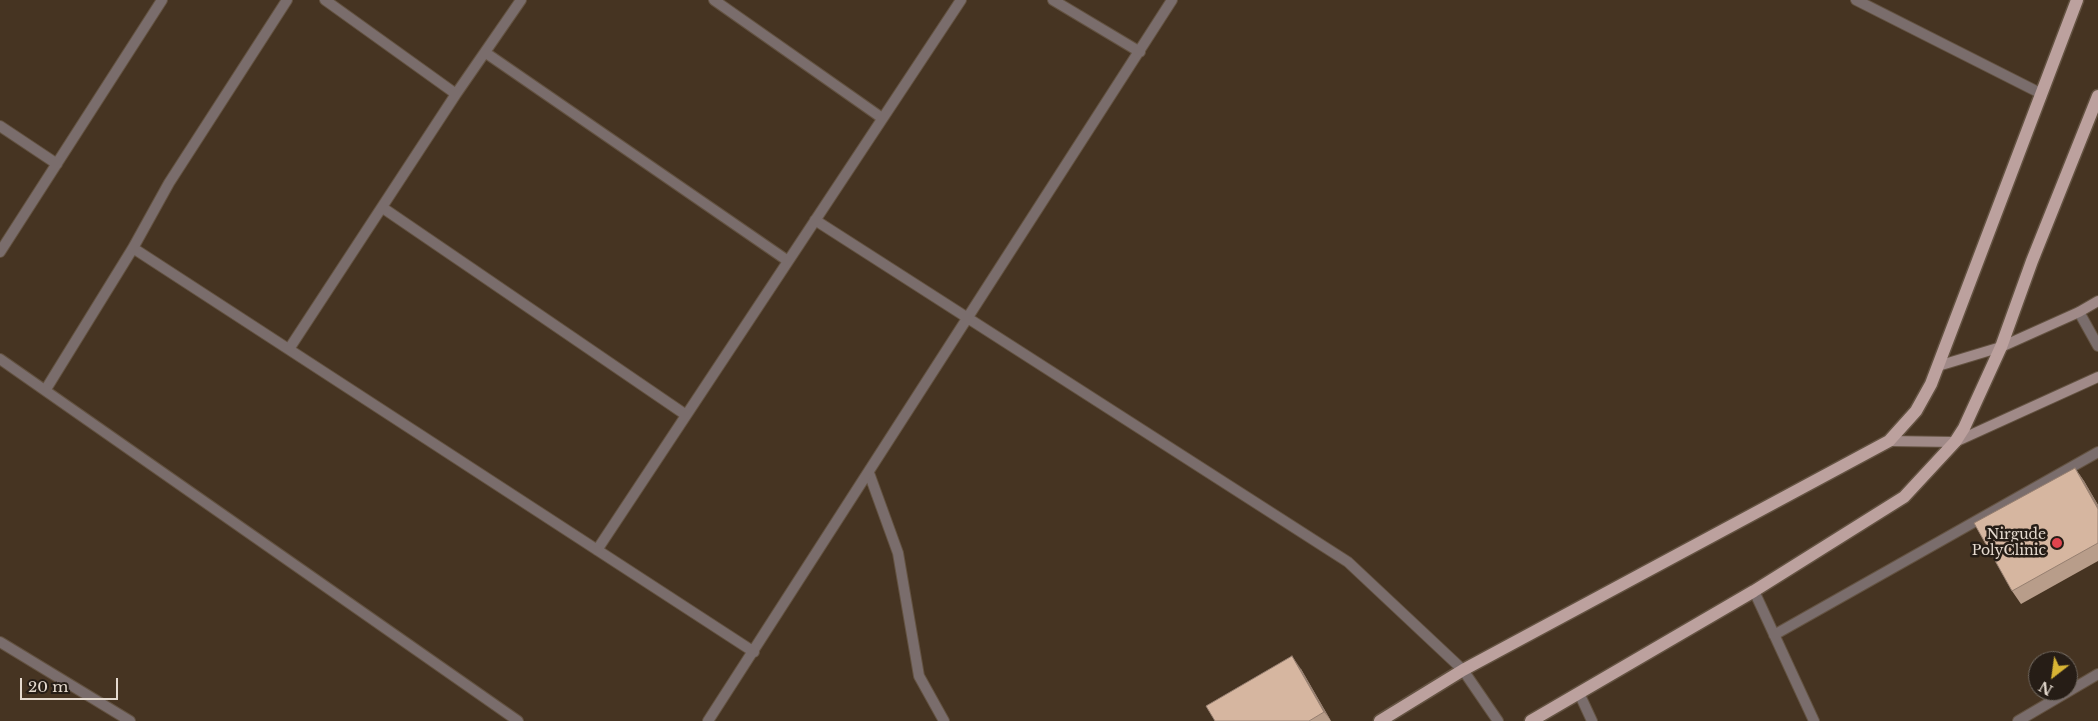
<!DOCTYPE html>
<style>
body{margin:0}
#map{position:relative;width:2098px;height:721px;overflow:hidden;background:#463422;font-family:"Libre Baskerville",serif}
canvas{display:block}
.north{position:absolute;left:2028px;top:651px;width:50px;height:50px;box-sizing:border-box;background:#261d16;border:1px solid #726960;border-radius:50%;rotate:210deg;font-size:14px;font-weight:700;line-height:20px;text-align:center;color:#e5dacf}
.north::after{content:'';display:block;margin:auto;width:18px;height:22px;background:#d8b434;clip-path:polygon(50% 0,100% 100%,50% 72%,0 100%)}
.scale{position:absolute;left:20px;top:678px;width:98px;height:22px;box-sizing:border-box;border:2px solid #e5dacf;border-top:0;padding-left:6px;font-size:15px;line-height:18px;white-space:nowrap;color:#e5dacf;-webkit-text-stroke:4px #261d16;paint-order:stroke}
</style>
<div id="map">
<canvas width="2098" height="721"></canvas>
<div class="north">N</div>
<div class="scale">20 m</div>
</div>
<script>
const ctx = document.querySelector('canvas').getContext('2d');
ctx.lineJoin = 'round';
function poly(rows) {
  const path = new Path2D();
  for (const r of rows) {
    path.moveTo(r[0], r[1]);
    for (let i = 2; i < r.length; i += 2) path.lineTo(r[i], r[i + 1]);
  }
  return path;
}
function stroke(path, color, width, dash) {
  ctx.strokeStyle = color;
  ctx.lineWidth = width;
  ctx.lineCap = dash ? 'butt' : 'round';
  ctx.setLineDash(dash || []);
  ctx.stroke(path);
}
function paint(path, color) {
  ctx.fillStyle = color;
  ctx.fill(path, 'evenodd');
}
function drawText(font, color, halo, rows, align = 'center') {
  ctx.font = font + ' "Libre Baskerville",serif';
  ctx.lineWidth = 5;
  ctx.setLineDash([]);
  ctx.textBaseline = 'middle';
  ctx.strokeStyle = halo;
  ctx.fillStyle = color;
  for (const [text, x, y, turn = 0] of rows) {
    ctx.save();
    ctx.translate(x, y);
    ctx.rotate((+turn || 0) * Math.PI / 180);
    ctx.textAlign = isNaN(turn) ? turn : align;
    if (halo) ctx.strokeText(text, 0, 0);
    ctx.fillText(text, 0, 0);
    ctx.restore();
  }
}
const lane = poly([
 [869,473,898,553,919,676,944,721]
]);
const street = poly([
 [325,0,456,94],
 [714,0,882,118],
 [1053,0,1140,52],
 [1856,0,2040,93],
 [486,53,788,261],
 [0,126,57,164],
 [383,208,686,415],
 [815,220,1348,562,1463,670,1498,721],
 [133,248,754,652],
 [0,252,162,0],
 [2079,312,2098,346],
 [289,349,456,94,521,0],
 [0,359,518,721],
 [46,389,133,248,169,183,287,0],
 [597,550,961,0],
 [1754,591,1814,721],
 [1774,635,2098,452],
 [0,642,130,721],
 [1579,693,1592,721],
 [708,721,1172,0],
 [2018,721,2098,674]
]);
const secondary = poly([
 [1938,366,2001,347,2079,312,2098,301],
 [1889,441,1955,442,2098,377]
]);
const primary = poly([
 [1380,721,1463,670,1889,441,1916,411,1931,384,2077,0],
 [1531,721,1754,591,1904,497,1955,442,1964,428,2001,347,2032,261,2098,96]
]);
const wall = poly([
 [2075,468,2084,481,2098,505,2098,561,2021,604,2012,591],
 [1301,669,1331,721,1215,721]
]);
const shadedWall = poly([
 [2075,468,2084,481,2098,505,2098,509],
 [1292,656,1301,669,1331,721,1324,712]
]);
const building = poly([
 [2075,468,2098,509,2098,543,2012,591,1974,523,2075,468],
 [1292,656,1324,712,1309,721,1215,721,1206,706,1292,656]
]);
const markers = [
 [2057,543,6,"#e0444e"]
];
const poiNames = [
 ["Nirgude",2046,535],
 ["PolyClinic",2046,551]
];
stroke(lane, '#635241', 12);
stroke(street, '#635241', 12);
stroke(secondary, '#635241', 12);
stroke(primary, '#635241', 15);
stroke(lane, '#7a6d6c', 10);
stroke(street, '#7a6d6c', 10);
stroke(secondary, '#a08a88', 10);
stroke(primary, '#bca19e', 12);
paint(wall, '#b89d8a');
paint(shadedWall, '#967f70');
paint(building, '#d6b6a0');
stroke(building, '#967f70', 1);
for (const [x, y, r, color] of markers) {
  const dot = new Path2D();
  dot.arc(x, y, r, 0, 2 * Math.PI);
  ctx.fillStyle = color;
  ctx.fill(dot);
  stroke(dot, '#261d16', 2);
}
drawText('14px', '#e5dacf', '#261d16', poiNames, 'right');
</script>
